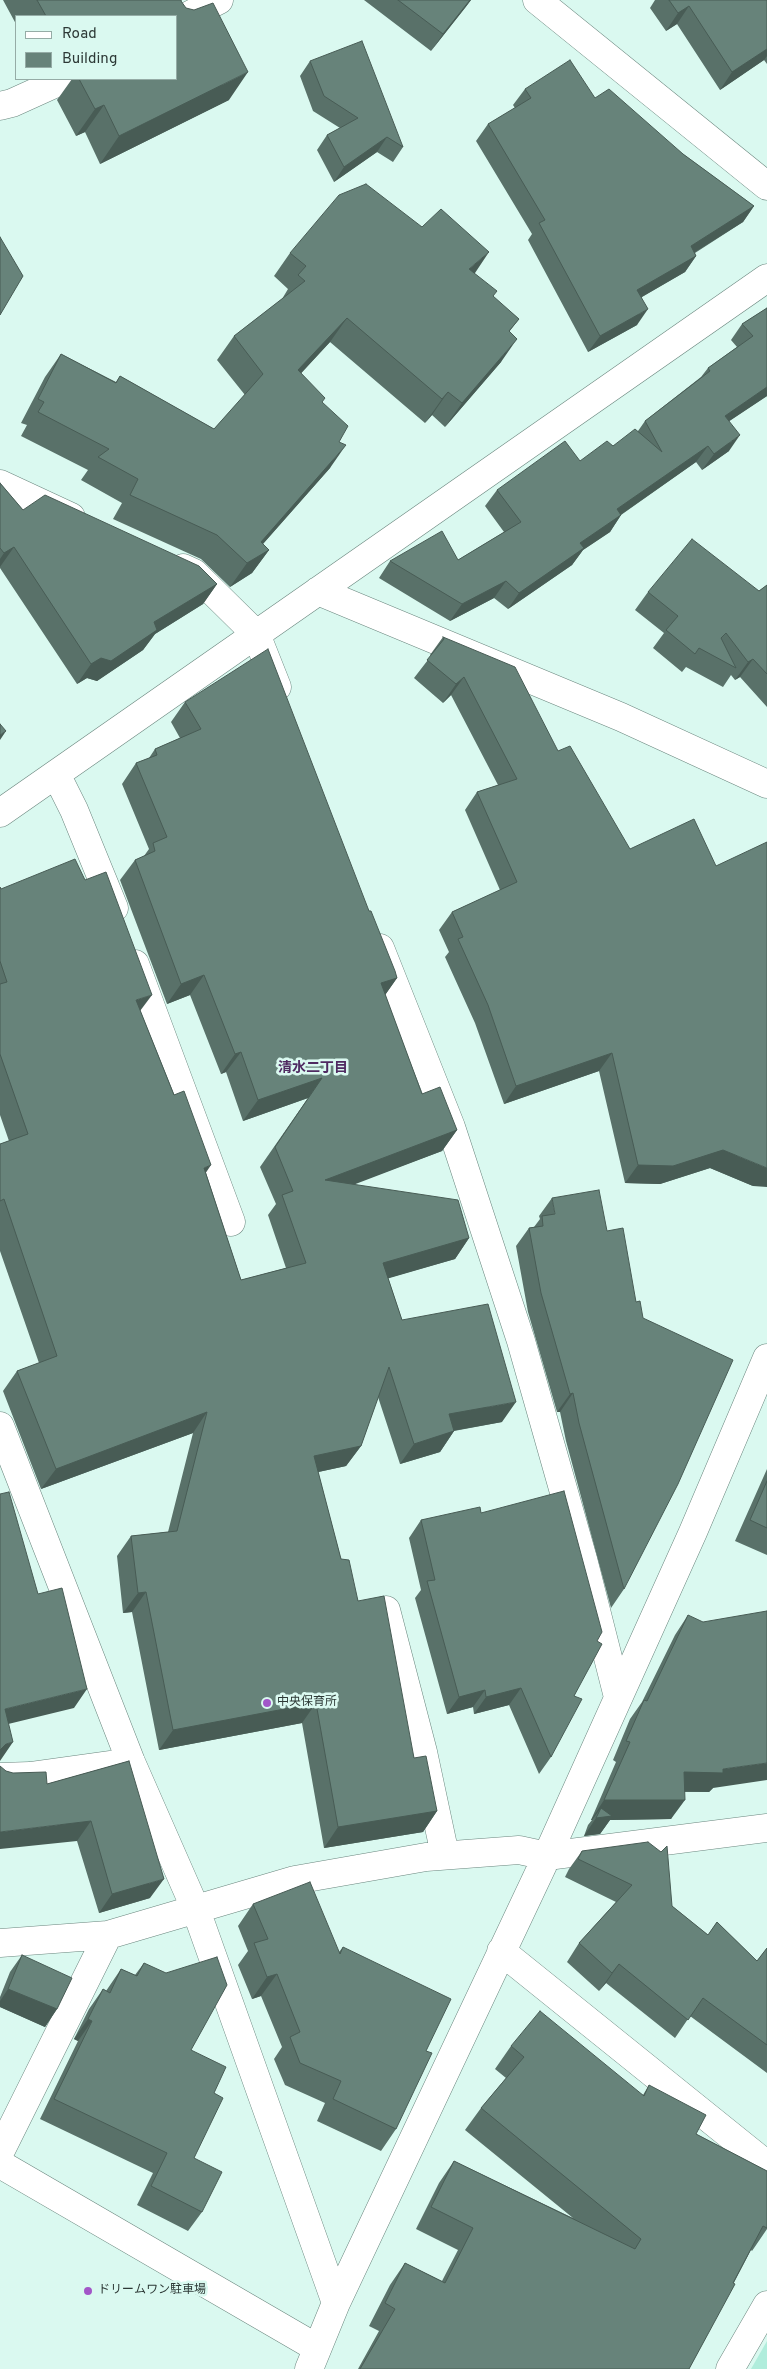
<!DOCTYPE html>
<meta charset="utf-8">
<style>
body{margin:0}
#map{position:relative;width:767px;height:2369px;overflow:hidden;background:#daf9f0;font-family:Overpass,sans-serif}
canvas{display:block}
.legend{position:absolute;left:15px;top:15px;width:162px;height:65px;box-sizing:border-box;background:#daf9f0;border:1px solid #95aca6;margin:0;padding:6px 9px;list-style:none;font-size:15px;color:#2d3936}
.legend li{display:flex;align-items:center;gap:10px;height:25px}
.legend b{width:25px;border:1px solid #95aca6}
</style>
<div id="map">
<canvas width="767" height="2369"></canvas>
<ul class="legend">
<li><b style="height:6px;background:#fff"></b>Road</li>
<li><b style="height:14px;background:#67837a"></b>Building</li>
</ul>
</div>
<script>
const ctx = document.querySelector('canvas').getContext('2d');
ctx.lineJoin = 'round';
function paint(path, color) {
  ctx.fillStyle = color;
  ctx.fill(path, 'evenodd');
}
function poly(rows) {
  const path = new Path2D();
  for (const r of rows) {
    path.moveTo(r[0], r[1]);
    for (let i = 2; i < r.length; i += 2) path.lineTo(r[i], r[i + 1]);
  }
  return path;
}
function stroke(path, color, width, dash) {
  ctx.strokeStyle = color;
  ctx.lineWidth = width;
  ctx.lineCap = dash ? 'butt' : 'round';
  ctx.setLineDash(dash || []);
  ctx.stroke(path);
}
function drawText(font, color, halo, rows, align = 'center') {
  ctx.font = font + ' Overpass,"Noto Sans JP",sans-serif';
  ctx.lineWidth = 5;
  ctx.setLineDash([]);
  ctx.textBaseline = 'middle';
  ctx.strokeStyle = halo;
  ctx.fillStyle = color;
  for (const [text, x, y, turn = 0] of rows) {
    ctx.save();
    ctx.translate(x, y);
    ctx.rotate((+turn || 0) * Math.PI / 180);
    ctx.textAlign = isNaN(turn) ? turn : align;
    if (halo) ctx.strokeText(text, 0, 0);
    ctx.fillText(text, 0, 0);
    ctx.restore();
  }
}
const green = poly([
 [767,2341,767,2369,751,2369]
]);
const minor = poly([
 [537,0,767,186],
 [176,22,219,0],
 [0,106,12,103,65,79],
 [0,484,71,517],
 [183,568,194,573,256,634,277,687],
 [318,591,621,717,767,784],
 [56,774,74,810,114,908],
 [0,813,767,278],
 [380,948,451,1127,521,1341,583,1559,618,1697],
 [135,964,231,1222],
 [0,1426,131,1762,196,1910,336,2303],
 [386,1610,423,1752,445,1855],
 [0,1777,30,1776,131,1762],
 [0,1943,108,1935,295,1880,426,1857,519,1850,547,1856,767,1828],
 [501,1951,767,2165],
 [0,2152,108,1935],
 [0,2164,317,2348],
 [309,2369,336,2303,547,1856,693,1532,767,1358],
 [730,2369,767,2305]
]);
const wall = poly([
 [3,0,182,0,181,1,229,100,100,164,85,132,76,136,57,100,72,79,176,79,176,16,16,16,16,24],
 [364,0,471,0,431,51],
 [655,0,767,0,767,64,764,60,720,90,677,24,666,31,650,8],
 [310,61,403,147,393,162,377,152,334,182,317,150,327,135,340,128,313,111,300,76],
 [525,89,595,98,683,154,754,206,743,222,695,253,696,256,685,272,642,297,637,325,588,352,528,240,532,234,476,141,488,124,515,108,513,105],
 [290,253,474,273,493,297,519,319,509,332,501,362,445,427,432,415,425,423,330,342,301,373,322,402,339,442,330,468,263,544,269,550,252,573,230,587,201,559,113,519,122,503,81,480,88,470,21,436,27,425,21,423,45,377,61,354,116,382,120,376,214,429,245,395,217,360,234,336,282,299,288,289,274,276],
 [767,308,767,396,729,421,729,451,702,470,696,462,621,515,610,532,583,550,572,565,508,609,494,598,450,621,379,578,390,561,458,560,504,532,485,506,497,490,580,461,613,446,638,431,645,421,701,377,708,368,737,347,731,340,742,324],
 [0,483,23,510,217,584,203,604,155,634,143,650,97,681,87,678,77,684,0,568],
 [767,585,767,707,740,677,735,680,731,675,723,687,686,667,682,672,653,648,664,633,635,610,648,592,759,591],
 [443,637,753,1186,710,1168,660,1184,625,1183,599,1071,504,1104,475,1023,445,957,449,952,439,930,452,912,500,890,465,810,477,792,498,785,451,695,443,703,414,678,431,656,430,655],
 [185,702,369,911,397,978,385,995,422,1094,457,1130,442,1151,353,1184,469,1238,455,1259,388,1278,402,1320,502,1422,454,1431,440,1452,400,1464,378,1397,361,1446,346,1466,318,1472,341,1559,358,1601,414,1758,437,1811,423,1832,324,1848,302,1723,159,1750,132,1612,123,1613,117,1556,131,1536,168,1532,193,1433,41,1489,3,1391,17,1371,39,1363,0,1251,0,1144,9,1141,0,1115,0,887,1,889,140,1010,206,1173,241,1280,286,1268,268,1215,276,1204,260,1167,308,1098,243,1121,226,1072,221,1074,190,995,167,1004,120,880,135,860,144,856,149,849,122,784,136,763,149,758,155,749,180,738,171,722],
 [552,1198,624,1589,611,1608,566,1441,560,1412,557,1412,528,1312,516,1246,529,1228,534,1227,540,1219,539,1216],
 [767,1469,767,1555,735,1541],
 [481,1513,597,1641,574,1696,551,1757,539,1774,509,1705,474,1714,473,1707,447,1714,415,1598,421,1590,409,1538,421,1520],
 [688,1615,713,1788,709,1792,684,1792,671,1819,610,1820,600,1834,584,1836,588,1825,592,1820,591,1820,616,1762,613,1760,630,1719,642,1702,675,1635],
 [129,1761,150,1898,99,1913,77,1841,6,1771,47,1784],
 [582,1851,672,1906,708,1935,717,1922,757,1961,767,1948,767,2073,690,2016,675,2038,606,1983,599,1991,567,1962,579,1943,616,1902,565,1877,569,1869],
 [253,1904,339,1952,343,1947,426,2051,396,2129,381,2151,317,2121,325,2103,285,2085,274,2059,282,2047,261,1996,252,1999,238,1965,248,1951,238,1926],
 [22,1955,57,2009,45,2027,0,2007,0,1997,10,1972],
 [144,1963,214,2093,194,2158,202,2212,188,2231,137,2205,153,2173,40,2119,78,2041,74,2039,89,2009,103,1989,106,1991,121,1969,135,1975],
 [511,2046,643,2095,649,2085,696,2134,767,2171,767,2229,752,2251,751,2250,689,2369,358,2369,379,2331,369,2326,390,2285,405,2263,442,2281,458,2250,416,2229,439,2183,454,2161,573,2218,465,2130,481,2108,506,2078,495,2069]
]);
const shadedWall = poly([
 [470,0,471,0,465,8,431,51,443,34],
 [689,6,677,24,666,31,678,13],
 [767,49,767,56,764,60,720,90,732,72],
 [248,72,229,100,100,164,119,136],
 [104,105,85,132,76,136,95,109],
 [387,137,377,152,334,182,344,167],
 [754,206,743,222,679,262,691,246],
 [489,252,473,276,469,269],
 [696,256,685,272,626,306,637,290],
 [648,309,637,325,588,352,600,336],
 [347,318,330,342,282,394,298,370],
 [517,339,501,362,445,427,462,403],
 [767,387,767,396,713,432,725,416],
 [448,392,432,415,425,423,442,399],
 [740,435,729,451,702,470,714,454],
 [346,445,330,468,246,563,261,542],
 [708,446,696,462,606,525,617,509],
 [621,515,610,532,583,550,572,565,508,609,519,593,580,543],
 [14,547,0,567,0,559,4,553],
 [269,550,252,573,230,587,247,563],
 [506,581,494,598,450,621,462,604],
 [217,584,203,604,155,634,143,650,97,681,87,678,77,684,91,664,154,622],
 [753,659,740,677,735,680,748,662],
 [464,677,451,695,443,703,456,684],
 [6,731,0,740,0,735],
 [204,975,190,995,167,1004,181,984],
 [397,978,383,998,381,983],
 [152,995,137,1015,136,1000],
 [241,1052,226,1072,221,1074,235,1054],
 [612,1053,599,1071,504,1104,516,1086],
 [322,1078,308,1098,243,1121,258,1100],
 [457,1130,442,1151,311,1201,325,1180],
 [723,1150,767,1168,767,1187,753,1186,710,1168,660,1184,625,1183,638,1165],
 [211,1165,197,1186,204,1168],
 [469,1238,455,1259,369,1284,383,1263],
 [573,1393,560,1412,557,1412,570,1394],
 [516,1402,502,1422,435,1434,449,1414],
 [207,1412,193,1433,41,1489,56,1469],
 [454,1431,440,1452,400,1464,414,1444],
 [361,1446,346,1466,300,1476,314,1456],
 [146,1592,132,1612,123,1613,138,1593],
 [521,1688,509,1705,474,1714,486,1697],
 [87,1689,74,1708,0,1726,5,1709],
 [485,1690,473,1707,447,1714,459,1697],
 [316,1703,302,1723,159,1750,173,1730],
 [13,1742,0,1761,0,1750,6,1744],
 [767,1763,767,1780,713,1788,709,1792,670,1791,684,1772,723,1769],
 [604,1800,685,1800,671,1819,610,1820,600,1834,584,1836,596,1818,601,1808,592,1820,591,1820],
 [437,1811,423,1832,324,1848,338,1827],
 [91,1821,77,1841,0,1849,0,1832],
 [164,1879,150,1898,99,1913,112,1894],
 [619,1964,606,1983,599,1991,612,1973],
 [277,1974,261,1996,252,1999,267,1977],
 [8,1989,57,2009,45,2027,0,2007,0,2001],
 [88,2019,92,2021,78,2041,74,2039]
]);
const building = poly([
 [37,0,181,0,181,1,186,8,194,10,213,3,248,72,119,136,104,105,95,109,79,79,176,79,176,16,46,16,37,0],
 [398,0,470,0,443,34,398,0],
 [669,0,767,0,767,49,732,72,689,6,678,13,669,0],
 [362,41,403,147,387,137,344,167,327,135,358,118,324,96,310,61,362,41],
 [570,60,595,98,609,89,683,154,754,206,691,246,696,256,637,290,648,309,600,336,539,223,545,220,488,124,531,98,525,89,570,60],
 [366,184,422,227,441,209,489,252,469,269,497,291,493,296,519,319,509,331,517,339,462,403,448,392,442,399,347,318,298,370,325,398,322,402,348,426,339,442,346,445,261,542,269,550,247,563,217,535,130,495,138,479,98,457,109,449,38,412,44,402,38,399,61,354,116,383,120,376,214,429,263,374,234,336,305,281,298,275,306,266,290,253,339,195,366,184],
 [0,237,23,276,0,315,0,237],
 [767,308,767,387,725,416,740,435,714,454,708,446,617,509,621,515,580,543,584,548,519,593,506,581,462,604,390,561,442,531,458,560,521,522,497,490,565,441,580,461,607,441,613,446,635,429,662,452,645,421,710,371,708,368,753,336,742,324,767,308],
 [0,483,23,510,45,495,199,566,217,584,154,622,157,630,111,661,101,658,91,664,14,547,4,553,0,548,0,483],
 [692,539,759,591,767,585,767,674,753,659,748,662,726,633,721,638,736,668,699,648,695,654,666,630,678,616,648,592,692,539],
 [443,637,515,667,558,751,570,746,630,849,694,819,716,866,767,842,767,1168,723,1150,673,1166,638,1165,612,1053,516,1086,488,1005,458,939,463,937,452,912,517,882,477,792,517,779,464,677,456,684,427,660,444,639,443,637],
 [268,649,369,911,371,911,395,971,397,978,381,983,422,1094,440,1087,457,1130,325,1180,458,1200,469,1238,383,1263,402,1320,488,1304,516,1402,449,1414,454,1431,414,1444,389,1367,361,1446,314,1456,341,1559,349,1560,358,1601,384,1596,414,1758,426,1756,437,1811,338,1827,316,1703,173,1730,146,1592,138,1593,131,1536,177,1531,207,1412,56,1469,17,1371,57,1356,4,1199,0,1201,0,1144,28,1134,0,1054,0,984,7,982,0,961,0,887,1,889,75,859,85,880,106,872,152,995,136,1000,174,1095,184,1091,211,1165,204,1168,241,1280,306,1263,282,1195,293,1191,275,1147,322,1078,258,1100,241,1052,235,1054,204,975,181,984,135,860,155,851,153,843,167,837,136,763,157,755,155,749,201,729,185,702,268,649],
 [0,724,6,731,0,735,0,724],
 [599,1190,607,1231,623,1228,636,1302,640,1301,643,1318,733,1360,678,1484,624,1589,579,1423,573,1393,570,1394,541,1293,529,1228,543,1226,542,1216,555,1214,552,1198,599,1190],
 [767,1481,767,1528,750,1520,767,1481],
 [564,1491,602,1632,597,1641,602,1644,574,1696,582,1699,551,1757,521,1688,486,1697,485,1690,459,1697,427,1581,435,1580,421,1520,480,1507,481,1513,564,1491],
 [9,1492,38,1594,62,1588,87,1689,5,1709,13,1742,6,1744,0,1750,0,1494,9,1492],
 [767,1611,767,1763,723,1769,723,1773,684,1772,685,1800,604,1800,630,1742,626,1741,644,1700,647,1701,688,1615,703,1622,767,1611],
 [129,1761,164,1879,112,1894,91,1821,0,1832,0,1766,6,1771,13,1773,46,1772,47,1784,129,1761],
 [601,1808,612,1816,596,1818,601,1808],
 [648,1842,661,1852,667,1846,672,1906,708,1935,717,1922,757,1961,767,1948,767,2045,703,1998,688,2020,619,1964,612,1973,579,1943,632,1885,578,1859,582,1851,648,1842],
 [310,1882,340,1954,343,1947,451,1999,426,2051,432,2053,396,2129,333,2099,341,2081,300,2063,290,2037,300,2032,277,1974,267,1977,254,1943,268,1939,253,1904,310,1882],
 [22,1955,72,1978,57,2009,8,1989,22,1955],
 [217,1957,227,1985,191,2050,226,2067,214,2093,223,2098,194,2158,222,2172,202,2212,151,2186,167,2153,54,2099,92,2021,88,2019,103,1989,110,1993,121,1969,137,1976,144,1963,166,1973,217,1957],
 [540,2011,644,2096,649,2085,706,2115,696,2134,767,2171,767,2228,763,2226,733,2283,735,2284,689,2369,360,2369,395,2309,385,2303,405,2263,445,2283,473,2228,431,2207,454,2161,635,2249,641,2239,481,2108,524,2057,511,2046,540,2011]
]);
const markers = [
 [267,1703,5,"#a256c8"],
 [88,2291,5,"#a256c8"]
];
const poiNames = [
 ["中央保育所",277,1703],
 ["ドリームワン駐車場",98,2291]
];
const neighbourhoodNames = [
 ["清水二丁目",313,1069]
];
paint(green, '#b0eddc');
stroke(minor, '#6a867e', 29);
stroke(minor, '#fff', 28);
paint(wall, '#597169');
paint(shadedWall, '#485c55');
paint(building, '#67837a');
stroke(building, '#485c55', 1);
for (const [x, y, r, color] of markers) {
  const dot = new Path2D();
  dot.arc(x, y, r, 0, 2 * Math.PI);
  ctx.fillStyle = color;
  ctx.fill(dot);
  stroke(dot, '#daf9f0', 2);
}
drawText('12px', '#2d3936', '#daf9f0', poiNames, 'left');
drawText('bold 14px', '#4f2a61', '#daf9f0', neighbourhoodNames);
</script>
